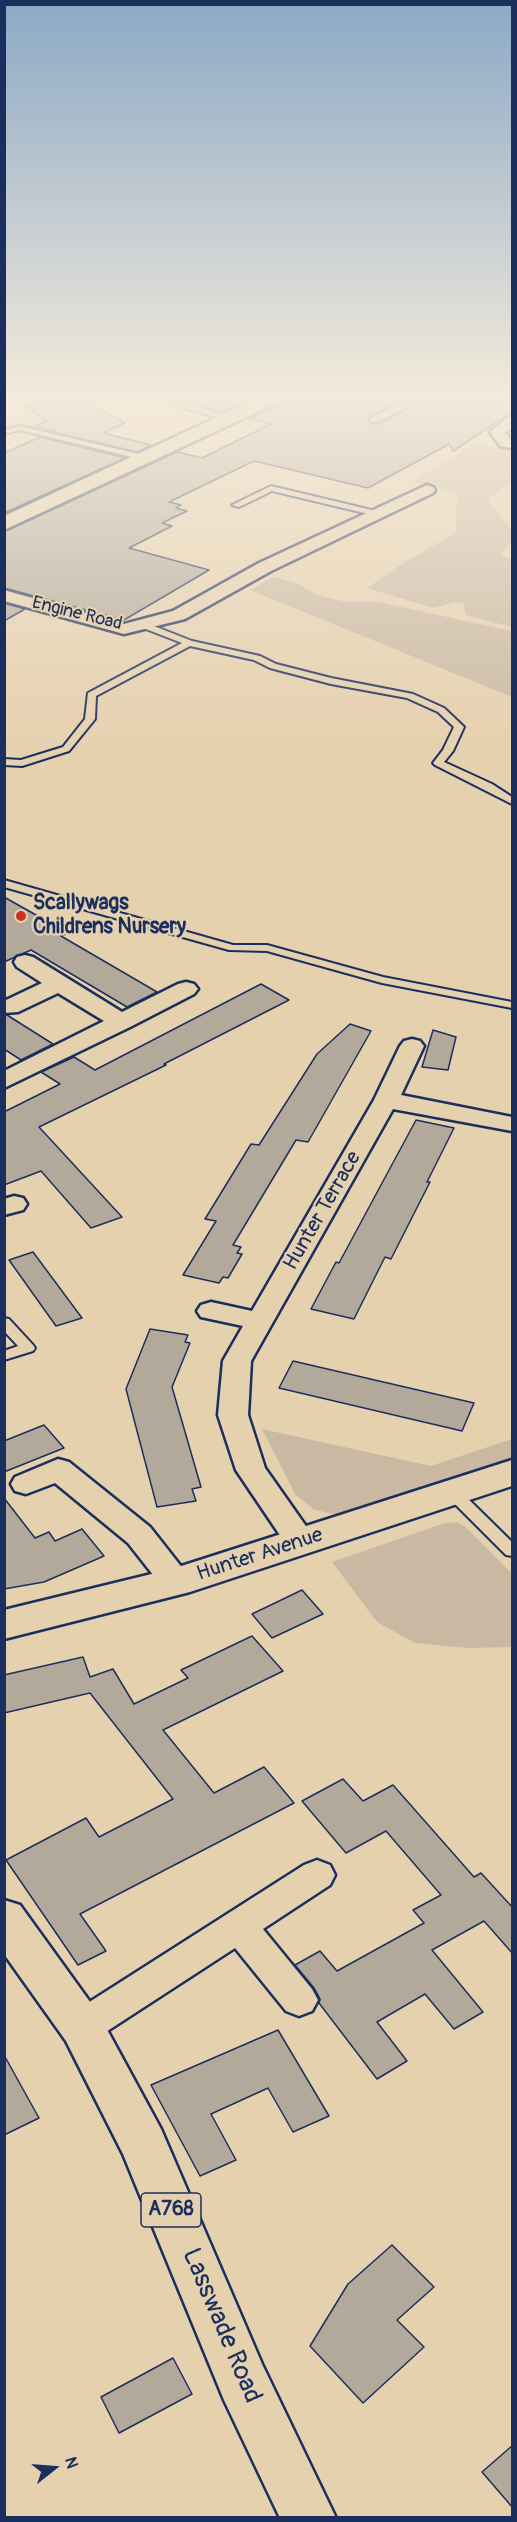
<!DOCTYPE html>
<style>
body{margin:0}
#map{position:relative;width:517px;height:2522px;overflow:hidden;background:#e6d1af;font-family:Pangolin,sans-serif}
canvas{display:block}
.frame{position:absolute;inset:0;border:6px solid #1b2f5e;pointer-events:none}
.north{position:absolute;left:24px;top:2438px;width:60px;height:60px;-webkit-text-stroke:4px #e6d1af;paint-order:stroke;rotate:73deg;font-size:16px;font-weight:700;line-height:24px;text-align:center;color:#1b2f5e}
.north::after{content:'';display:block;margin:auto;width:21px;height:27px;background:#1b2f5e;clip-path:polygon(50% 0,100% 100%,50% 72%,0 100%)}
</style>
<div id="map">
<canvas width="517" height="2522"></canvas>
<div class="frame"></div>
<div class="north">N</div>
</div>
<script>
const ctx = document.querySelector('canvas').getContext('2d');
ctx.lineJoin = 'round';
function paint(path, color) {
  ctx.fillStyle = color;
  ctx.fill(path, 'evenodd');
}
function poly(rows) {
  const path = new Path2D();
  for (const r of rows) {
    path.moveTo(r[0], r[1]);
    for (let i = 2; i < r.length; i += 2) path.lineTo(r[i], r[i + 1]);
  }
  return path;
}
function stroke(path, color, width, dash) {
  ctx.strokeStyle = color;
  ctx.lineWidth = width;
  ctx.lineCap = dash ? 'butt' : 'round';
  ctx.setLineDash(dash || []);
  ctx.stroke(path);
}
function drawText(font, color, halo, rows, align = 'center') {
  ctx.font = font + ' Pangolin,sans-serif';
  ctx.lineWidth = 4.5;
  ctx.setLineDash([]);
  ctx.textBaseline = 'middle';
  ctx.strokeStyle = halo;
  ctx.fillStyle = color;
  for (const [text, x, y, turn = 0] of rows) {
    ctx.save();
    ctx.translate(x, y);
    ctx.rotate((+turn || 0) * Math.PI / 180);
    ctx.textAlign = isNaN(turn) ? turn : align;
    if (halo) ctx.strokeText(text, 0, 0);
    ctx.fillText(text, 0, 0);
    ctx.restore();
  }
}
const green = poly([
 [474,445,512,449,512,481,488,499,512,531,512,542,500,554,512,560,512,627,466,615,464,604,455,602,434,608,367,588,405,562,456,533,457,493,413,481],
 [273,577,297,583,317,595,346,602,378,602,512,631,512,697,250,590],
 [262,1429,431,1466,512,1439,512,1459,352,1513,332,1514,313,1509,295,1494],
 [457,1522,466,1527,512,1574,512,1647,468,1648,415,1643,377,1622,332,1562,445,1523]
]);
const building = poly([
 [78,396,125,423,103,433,151,445,138,452,53,432,55,431,35,426,47,421,24,406,78,396],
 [196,396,258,396,223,412,195,404,196,396],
 [288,396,402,396,395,404,370,416,369,422,371,424,378,424,403,412,415,396,513,405,513,415,506,416,453,451,449,444,368,488,254,461,169,502,181,505,176,508,187,511,162,523,172,526,129,548,209,570,124,620,4,588,4,532,177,452,202,458,271,424,249,419,284,402,288,396],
 [40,437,125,458,4,513,4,453,40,437],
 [4,603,25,609,4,621,4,603],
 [4,897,68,933,61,936,157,992,127,1007,31,950,4,962,4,897],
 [261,984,289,1000,164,1064,166,1065,39,1127,122,1217,91,1228,41,1171,4,1185,4,1112,60,1084,41,1072,74,1057,95,1070,261,984],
 [4,1015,7,1015,53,1044,21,1060,4,1049,4,1015],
 [350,1024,371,1031,308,1142,296,1140,233,1245,241,1247,237,1253,242,1254,228,1278,223,1277,219,1283,183,1275,216,1221,205,1219,251,1144,259,1145,317,1054,350,1024],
 [433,1030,456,1037,448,1070,422,1067,433,1030],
 [416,1120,454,1128,427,1182,430,1182,391,1259,385,1257,354,1319,311,1309,336,1262,339,1263,416,1120],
 [33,1252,82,1318,56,1326,9,1260,33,1252],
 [150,1329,188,1335,185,1342,190,1343,172,1387,201,1487,192,1489,196,1501,157,1507,126,1389,150,1329],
 [293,1361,392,1384,474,1403,462,1431,279,1388,293,1361],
 [44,1425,64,1448,4,1472,4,1441,44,1425],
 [4,1498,35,1538,49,1532,55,1541,82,1529,104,1556,44,1582,4,1589,4,1498],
 [302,1590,323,1614,272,1638,252,1614,302,1590],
 [252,1636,283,1671,163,1730,214,1793,264,1767,294,1803,80,1914,106,1951,78,1965,6,1860,86,1818,99,1837,173,1799,90,1693,4,1713,4,1675,83,1657,90,1677,113,1669,134,1704,188,1678,181,1670,252,1636],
 [343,1779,363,1801,393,1785,474,1877,481,1873,513,1908,513,1954,484,1921,432,1950,483,2012,454,2029,425,1994,377,2022,407,2061,377,2079,319,2003,320,1999,314,1988,295,1965,320,1951,337,1971,424,1923,413,1910,441,1895,386,1831,346,1853,302,1801,343,1779],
 [278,2030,329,2116,293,2132,268,2088,211,2114,236,2160,200,2176,151,2085,278,2030],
 [4,2055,39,2118,4,2135,4,2055],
 [392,2245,434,2287,397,2320,424,2347,363,2403,310,2346,348,2284,392,2245],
 [173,2358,192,2394,119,2433,101,2397,173,2358],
 [513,2445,513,2508,482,2472,513,2445]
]);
const service = poly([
 [405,396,413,396,402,410,377,422,371,422,371,418,396,406,405,396],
 [176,401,229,416,230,418,226,420,173,405,172,403,176,401],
 [20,426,147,456,148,458,144,460,20,430,4,434,4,430,20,426],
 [271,486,380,512,381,514,377,516,272,491,239,507,232,505,271,486],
 [141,621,192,641,260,656,276,664,331,678,413,694,444,708,464,727,453,751,444,762,492,784,512,797,512,804,435,765,433,763,443,750,454,727,438,712,407,698,331,684,270,668,254,660,190,646,96,696,95,719,69,751,22,766,4,765,4,759,21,760,63,747,85,719,88,693,182,643,138,626,138,622,141,621],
 [4,880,233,945,267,945,383,977,512,1002,512,1008,382,983,267,951,229,950,4,887,4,880],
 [4,1318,9,1319,33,1345,35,1348,33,1351,4,1360,4,1351,18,1346,4,1331,4,1318],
 [453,1488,458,1489,512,1542,512,1556,506,1555,448,1497,445,1493,448,1489,453,1488]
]);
const minor = poly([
 [512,417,512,428,505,433,512,440,512,448,500,446,490,432,507,418,512,417],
 [427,485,433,487,435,490,433,493,271,571,185,619,124,634,4,601,4,590,124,624,173,611,259,563,427,485],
 [25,955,33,957,122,1012,178,984,186,982,194,984,198,989,194,994,130,1027,4,1088,4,1071,104,1021,58,993,18,1012,4,1013,4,1001,42,983,17,967,14,962,17,957,25,955],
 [412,1039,420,1041,424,1046,401,1095,512,1117,512,1131,393,1109,251,1361,248,1415,265,1468,317,1542,312,1550,301,1553,290,1550,236,1470,218,1415,223,1361,243,1326,201,1317,197,1311,201,1305,211,1302,252,1311,374,1100,400,1046,404,1041,412,1039],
 [14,1196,23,1198,27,1204,23,1210,4,1215,4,1199,14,1196],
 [58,1459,69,1462,150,1527,187,1574,192,1582,187,1590,176,1593,165,1590,128,1543,55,1483,26,1494,15,1491,11,1484,15,1477,58,1459],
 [317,1860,330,1865,335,1875,330,1885,263,1929,312,1989,318,2000,312,2011,299,2016,286,2011,235,1948,95,2039,82,2044,69,2039,63,2027,69,2015,304,1865,317,1860]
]);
const tertiary = poly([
 [497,396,512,396,512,402,500,400,497,396],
 [512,1460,512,1486,190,1592,4,1639,4,1610,172,1569,512,1460]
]);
const secondary = poly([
 [263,396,286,396,283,400,4,530,4,516,263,396]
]);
const primary = poly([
 [4,1900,20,1905,98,2013,161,2129,262,2364,336,2518,280,2518,224,2400,123,2154,66,2041,4,1954,4,1900]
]);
const markers = [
 [21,916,6,"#c8321e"]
];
const farStreetnames = [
 ["Engine Road",77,614,14]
];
const shields = [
 [171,2210,60]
];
const shieldNames = [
 ["A768",171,2210]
];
const poiNames = [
 ["Scallywags",33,904],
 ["Childrens Nursery",33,928]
];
const streetNames = [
 ["Hunter Terrace",323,1211,-60],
 ["Hunter Avenue",260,1555,-18]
];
const nearStreetnames = [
 ["Lasswade Road",221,2326,67]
];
paint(green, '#c9b9a3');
paint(building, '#b3a99b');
stroke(building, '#1b2f5e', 1.5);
stroke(service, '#1b2f5e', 4);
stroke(minor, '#1b2f5e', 5);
stroke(tertiary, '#1b2f5e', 5);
stroke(secondary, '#1b2f5e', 5);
stroke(primary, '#1b2f5e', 5);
paint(service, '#e6d1af');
paint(minor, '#e6d1af');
paint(tertiary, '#e6d1af');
paint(secondary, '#e6d1af');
paint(primary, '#e6d1af');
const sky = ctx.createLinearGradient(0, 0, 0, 749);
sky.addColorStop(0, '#8ba9c6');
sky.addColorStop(0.53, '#f4eadb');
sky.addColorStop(1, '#f4eadb00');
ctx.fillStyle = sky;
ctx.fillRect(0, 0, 517, 749);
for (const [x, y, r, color] of markers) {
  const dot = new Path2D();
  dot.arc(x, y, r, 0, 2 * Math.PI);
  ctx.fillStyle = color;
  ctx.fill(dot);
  stroke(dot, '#e6d1af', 2);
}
drawText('18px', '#1b2f5e', '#e6d1af', farStreetnames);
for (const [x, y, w] of shields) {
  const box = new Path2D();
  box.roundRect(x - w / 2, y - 17, w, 34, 4.5);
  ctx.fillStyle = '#e6d1af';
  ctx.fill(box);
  stroke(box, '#1b2f5e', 1.5);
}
drawText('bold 20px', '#1b2f5e', null, shieldNames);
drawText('bold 21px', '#1b2f5e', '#e6d1af', poiNames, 'left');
drawText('21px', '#1b2f5e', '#e6d1af', streetNames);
drawText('26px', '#1b2f5e', '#e6d1af', nearStreetnames);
</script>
